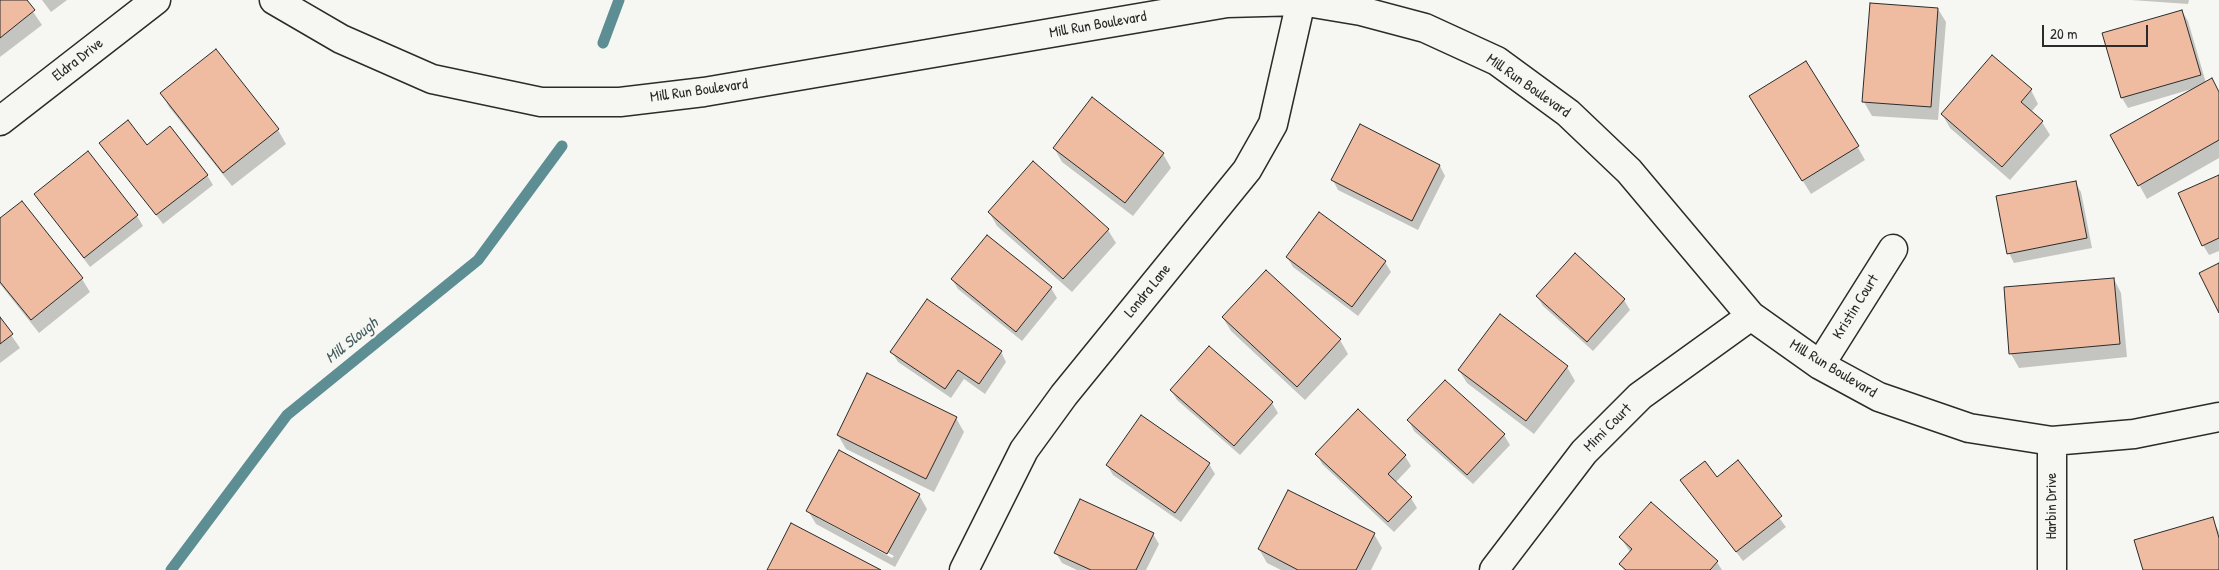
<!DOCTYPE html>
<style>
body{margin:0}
#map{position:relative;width:2219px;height:570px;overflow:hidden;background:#f6f6f2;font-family:"Patrick Hand",sans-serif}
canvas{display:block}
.scale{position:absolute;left:2042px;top:25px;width:106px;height:22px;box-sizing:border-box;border:2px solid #2b2b2b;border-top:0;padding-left:6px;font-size:15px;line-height:18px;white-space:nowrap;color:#2b2b2b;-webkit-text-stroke:4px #f6f6f2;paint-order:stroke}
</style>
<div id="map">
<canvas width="2219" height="570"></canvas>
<div class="scale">20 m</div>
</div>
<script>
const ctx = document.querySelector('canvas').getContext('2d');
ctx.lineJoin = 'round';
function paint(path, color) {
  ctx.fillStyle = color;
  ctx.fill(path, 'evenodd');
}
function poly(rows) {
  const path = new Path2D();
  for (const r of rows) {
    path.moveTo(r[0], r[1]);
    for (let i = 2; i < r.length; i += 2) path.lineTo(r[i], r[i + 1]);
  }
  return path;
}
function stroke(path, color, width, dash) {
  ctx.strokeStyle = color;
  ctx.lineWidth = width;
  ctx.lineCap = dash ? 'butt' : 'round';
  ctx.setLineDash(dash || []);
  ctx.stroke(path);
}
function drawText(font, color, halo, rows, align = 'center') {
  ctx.font = font + ' "Patrick Hand",sans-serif';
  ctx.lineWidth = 4.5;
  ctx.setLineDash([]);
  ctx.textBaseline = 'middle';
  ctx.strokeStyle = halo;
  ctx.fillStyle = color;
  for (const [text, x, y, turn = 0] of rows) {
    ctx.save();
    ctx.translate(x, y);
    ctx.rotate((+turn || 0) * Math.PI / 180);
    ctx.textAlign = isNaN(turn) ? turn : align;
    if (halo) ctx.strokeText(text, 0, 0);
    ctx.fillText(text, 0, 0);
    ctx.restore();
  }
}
const shadow = poly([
 [0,0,25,0,42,25,0,57],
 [42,0,67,0,51,12],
 [2131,0,2189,0,2188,4],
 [1938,9,1946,22,1938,120,1872,116,1864,102],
 [2182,11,2188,21,2206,83,2219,94,2219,158,2147,199,2112,136,2195,88,2128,108,2122,98,2104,34],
 [216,50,278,130,286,144,232,186,169,107,162,93],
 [2031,90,2038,104,2031,112,2042,122,2050,135,2010,180,1950,128,1942,114],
 [1759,110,1857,146,1865,160,1811,194],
 [101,143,146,146,207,175,213,185,163,224],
 [1054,148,1163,154,1171,168,1133,216,1062,162],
 [1440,166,1445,176,1418,230,1338,190,1333,180],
 [2219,176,2219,251,2209,255,2203,245],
 [2075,182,2081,192,2092,248,2014,263,2009,253],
 [35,194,137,216,143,226,90,267],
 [22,202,82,279,90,292,39,333,0,284,0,220],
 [989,212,1108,230,1116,243,1072,292,997,226],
 [987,236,1051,288,1057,298,1022,341,958,289,952,279],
 [1575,255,1624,300,1630,310,1593,351,1543,306,1537,296],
 [1287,257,1385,262,1391,272,1358,316,1293,267],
 [2114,279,2121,293,2127,357,2019,368,2011,354,2005,289],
 [1223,318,1340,340,1348,354,1305,400,1231,331],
 [0,319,20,348,0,363],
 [892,352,1001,352,1006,362,985,394,964,379,951,398,898,362],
 [1567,367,1575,381,1534,434,1467,383,1459,370],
 [1171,390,1272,403,1278,413,1240,455,1177,400],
 [956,418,964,432,934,492,846,449,838,435],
 [1409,421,1504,435,1510,445,1473,484,1414,431],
 [1317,454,1405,456,1411,466,1395,483,1411,498,1417,508,1394,532,1322,464],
 [1737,462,1786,527,1743,561,1682,480,1716,478],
 [1209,464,1215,474,1181,522,1113,475,1107,465],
 [919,495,927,509,895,567,816,524,808,511],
 [818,515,894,556,892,558,818,518],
 [2212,518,2219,532,2219,570,2144,570],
 [1153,534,1159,544,1146,570,1077,570,1062,563,1056,553],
 [1374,534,1382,548,1371,570,1281,570,1267,563,1259,549],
 [1621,538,1717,562,1722,570,1624,570,1620,564,1630,552]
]);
const stream = poly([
 [603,43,619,0],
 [171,570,287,415,478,260,562,146]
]);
const building = poly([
 [0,0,27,0,35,10,0,38,0,0],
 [1870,3,1938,8,1931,107,1862,102,1870,3],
 [2182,10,2201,75,2121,98,2102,33,2182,10],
 [216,49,279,129,223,173,160,93,216,49],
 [1992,55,2032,89,2021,102,2043,121,2002,167,1941,114,1992,55],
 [1806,61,1859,146,1802,181,1749,96,1806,61],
 [2212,78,2219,92,2219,140,2138,186,2110,135,2212,78],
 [1092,97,1164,153,1125,203,1053,148,1092,97],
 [128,120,147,145,170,126,208,175,156,215,99,143,128,120],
 [1360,124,1440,165,1412,221,1331,180,1360,124],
 [88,151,138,215,84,258,34,194,88,151],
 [1033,161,1109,229,1063,279,988,212,1033,161],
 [2219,175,2219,238,2202,246,2178,193,2219,175],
 [2076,181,2087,238,2007,254,1996,196,2076,181],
 [22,201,83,278,31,320,0,282,0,218,22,201],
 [1319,212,1386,261,1352,307,1286,257,1319,212],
 [987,235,1052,287,1016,332,951,279,987,235],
 [1575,253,1625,299,1587,342,1536,296,1575,253],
 [2219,263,2219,313,2199,273,2219,263],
 [1266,270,1341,339,1297,387,1222,317,1266,270],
 [2114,278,2120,344,2009,354,2004,287,2114,278],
 [927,299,1002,351,979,384,958,370,945,389,890,352,927,299],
 [1500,314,1568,366,1526,421,1458,370,1500,314],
 [0,317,13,334,0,344,0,317],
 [1209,346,1273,402,1234,446,1170,390,1209,346],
 [867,373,957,417,926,479,837,435,867,373],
 [1445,380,1505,434,1467,475,1407,420,1445,380],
 [1358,409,1406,455,1388,474,1412,497,1388,522,1315,454,1358,409],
 [1141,415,1210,463,1175,513,1106,465,1141,415],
 [839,450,920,494,887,554,806,511,839,450],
 [1738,460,1782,516,1736,552,1680,480,1705,461,1717,477,1738,460],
 [1288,490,1375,533,1356,570,1298,570,1258,549,1288,490],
 [1080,499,1154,533,1136,570,1091,570,1054,553,1080,499],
 [1651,502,1718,561,1710,570,1626,570,1619,564,1632,549,1619,537,1651,502],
 [2213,517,2219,538,2219,570,2143,570,2134,540,2213,517],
 [791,523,881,570,767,570,791,523]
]);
const minor = poly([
 [274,0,341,39,432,79,541,102,620,102,704,92,1227,3,1301,1,1361,11,1425,28,1497,61,1568,113,1629,171,1751,316,1820,365,1879,397,1969,428,2052,441,2134,434,2219,417],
 [0,121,156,0],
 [1820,365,1893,249],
 [964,570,1024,450,1064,395,1247,170,1273,124,1301,1],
 [1494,570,1584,452,1640,396,1751,316],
 [2052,570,2052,441]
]);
const streetNames = [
 ["Mill Run Boulevard",1098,25,-10],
 ["Eldra Drive",78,60,-38],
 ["Mill Run Boulevard",1528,86,35],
 ["Mill Run Boulevard",699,91,-8],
 ["Londra Lane",1148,291,-51],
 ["Kristin Court",1856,307,-58],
 ["Mill Run Boulevard",1833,369,31],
 ["Mimi Court",1608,428,-45],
 ["Harbin Drive",2052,506,-90]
];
const waterNames = [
 ["Mill Slough",352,341,-39]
];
paint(shadow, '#0003');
stroke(stream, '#5d8e93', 11);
paint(building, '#efbca1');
stroke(building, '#2b2b2b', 1);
stroke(minor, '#2b2b2b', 31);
stroke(minor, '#f6f6f2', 28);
drawText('15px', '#2b2b2b', '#f6f6f2', streetNames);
drawText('italic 16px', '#445d5f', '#f6f6f2', waterNames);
</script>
